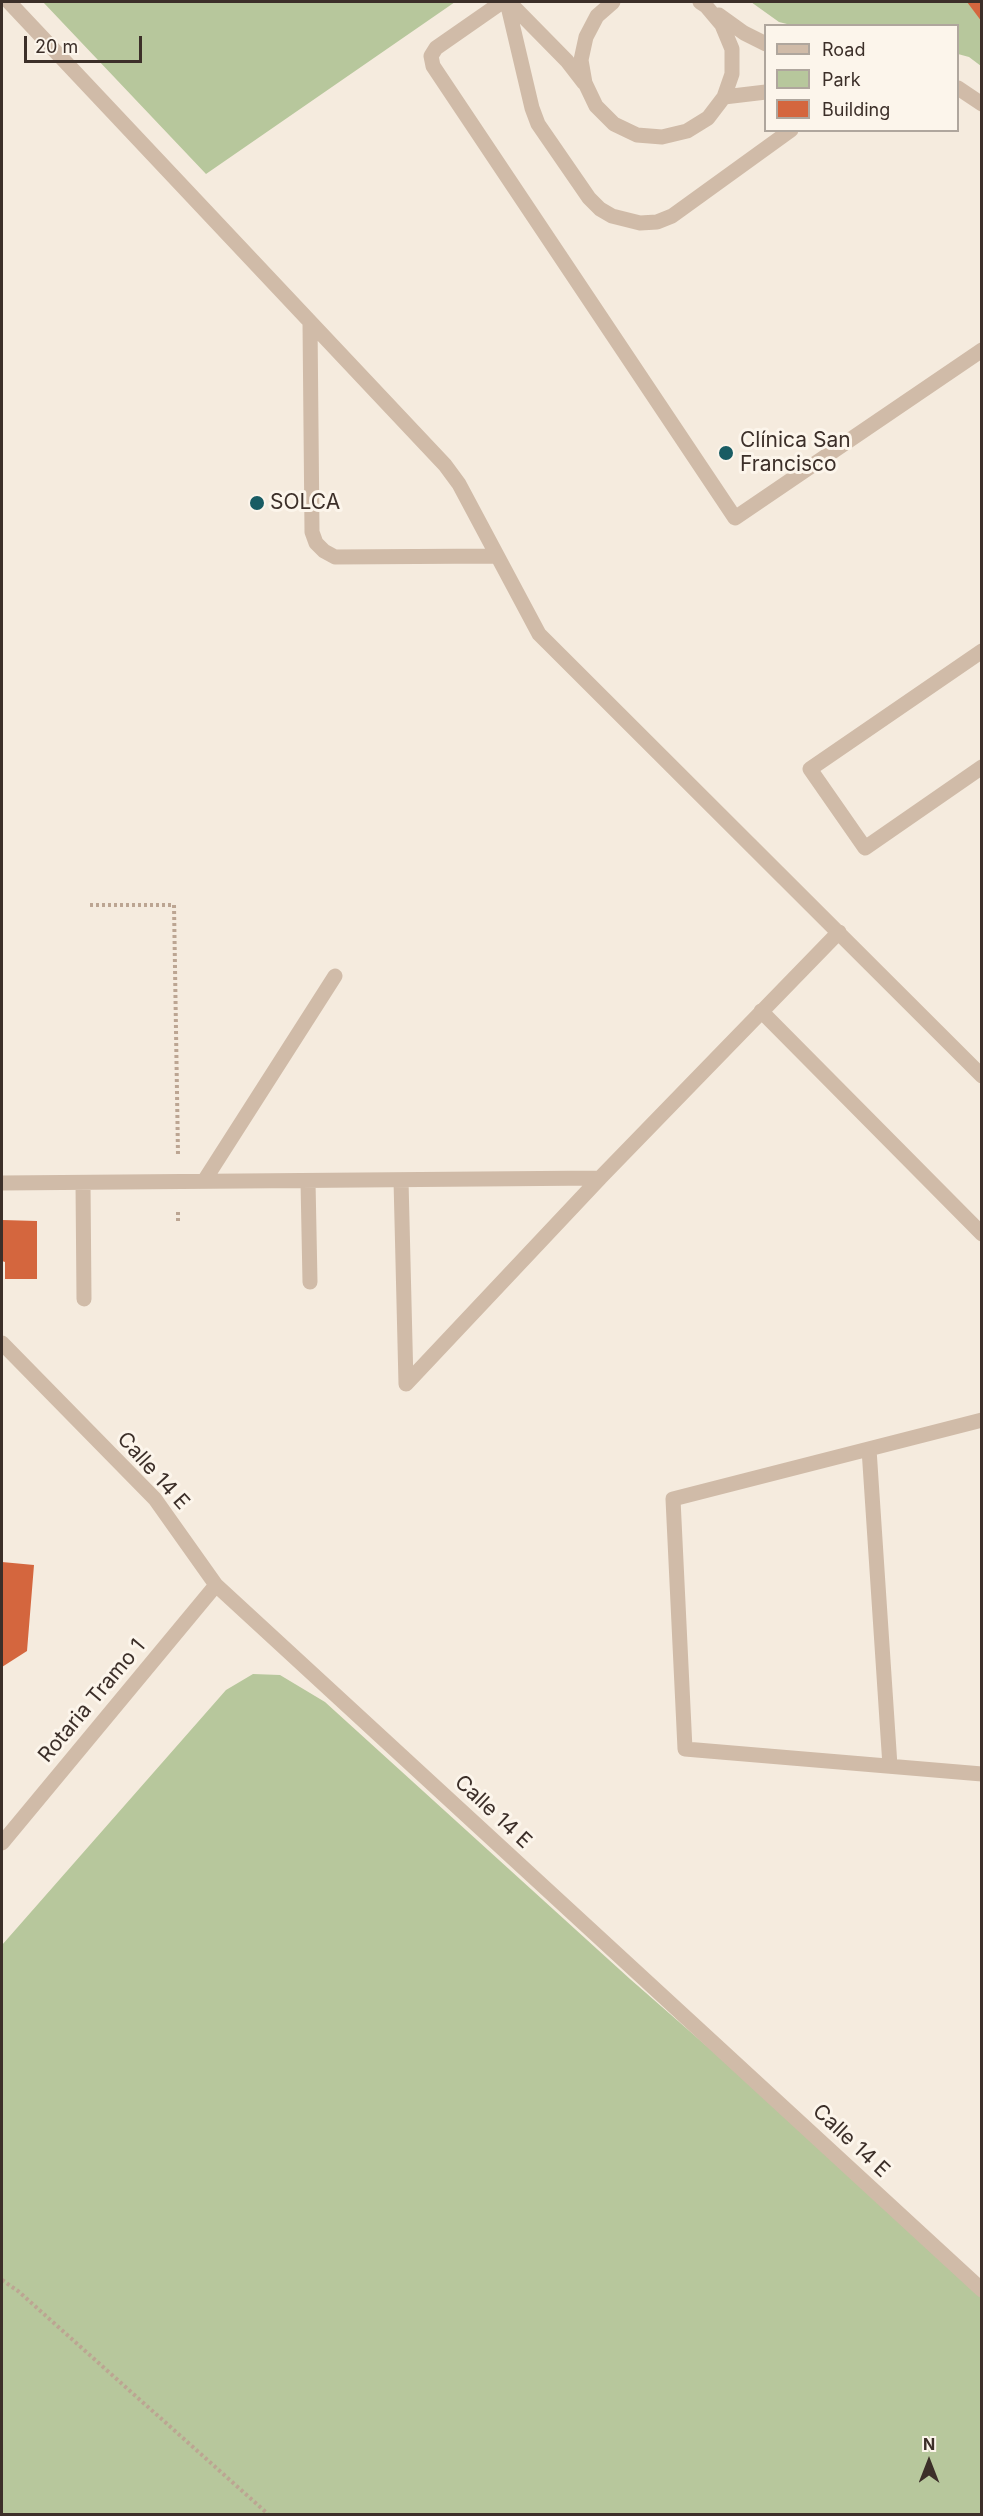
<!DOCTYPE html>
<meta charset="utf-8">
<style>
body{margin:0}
#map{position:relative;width:983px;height:2516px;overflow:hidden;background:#f5ebde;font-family:Inter,sans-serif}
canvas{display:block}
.frame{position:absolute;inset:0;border:3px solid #3c2f29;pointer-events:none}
.legend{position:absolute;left:764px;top:24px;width:195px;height:108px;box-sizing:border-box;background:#fcf5eb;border:2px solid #afa69d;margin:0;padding:8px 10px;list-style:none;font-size:18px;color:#3c2f29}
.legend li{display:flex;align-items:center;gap:12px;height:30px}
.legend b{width:30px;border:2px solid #afa69d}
.north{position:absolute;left:899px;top:2432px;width:60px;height:60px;-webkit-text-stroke:4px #fcf5eb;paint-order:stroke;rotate:0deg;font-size:16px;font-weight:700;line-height:24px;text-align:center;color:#3c2f29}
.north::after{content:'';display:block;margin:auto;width:21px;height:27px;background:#3c2f29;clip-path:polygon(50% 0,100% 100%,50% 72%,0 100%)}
.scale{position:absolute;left:24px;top:36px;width:118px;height:27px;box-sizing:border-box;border:3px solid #3c2f29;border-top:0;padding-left:8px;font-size:18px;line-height:21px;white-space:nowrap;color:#3c2f29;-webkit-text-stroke:4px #fcf5eb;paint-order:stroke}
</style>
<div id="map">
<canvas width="983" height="2516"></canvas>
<div class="frame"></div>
<ul class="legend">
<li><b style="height:8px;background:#d0bba8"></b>Road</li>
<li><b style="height:16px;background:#b7c79c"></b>Park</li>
<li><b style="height:16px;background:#d4663e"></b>Building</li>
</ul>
<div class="north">N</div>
<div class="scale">20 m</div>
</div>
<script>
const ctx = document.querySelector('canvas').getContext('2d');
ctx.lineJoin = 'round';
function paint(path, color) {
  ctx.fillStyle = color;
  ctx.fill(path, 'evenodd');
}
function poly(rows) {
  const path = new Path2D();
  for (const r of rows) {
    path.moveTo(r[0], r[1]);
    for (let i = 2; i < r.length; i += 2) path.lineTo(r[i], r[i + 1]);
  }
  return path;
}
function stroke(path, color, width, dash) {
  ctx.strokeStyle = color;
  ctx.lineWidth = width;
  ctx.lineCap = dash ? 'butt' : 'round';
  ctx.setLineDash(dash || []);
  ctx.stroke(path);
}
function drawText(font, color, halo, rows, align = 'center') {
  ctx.font = font + ' Inter,sans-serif';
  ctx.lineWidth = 6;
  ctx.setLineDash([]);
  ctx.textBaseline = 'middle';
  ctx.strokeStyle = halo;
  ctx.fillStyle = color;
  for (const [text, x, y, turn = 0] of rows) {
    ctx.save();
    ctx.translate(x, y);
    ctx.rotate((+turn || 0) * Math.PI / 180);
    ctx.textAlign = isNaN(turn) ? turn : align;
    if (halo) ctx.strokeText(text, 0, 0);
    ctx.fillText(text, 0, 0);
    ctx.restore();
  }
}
const green = poly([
 [43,2,455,2,206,174],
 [751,2,974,2,981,13,981,66,969,57,958,54,958,26,791,25,779,22],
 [253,1674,280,1675,325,1702,630,1979,981,2286,981,2514,2,2514,2,1945,226,1690]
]);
const building = poly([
 [967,2,982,2,982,22],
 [2,1220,37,1221,37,1279,5,1279,5,1262,2,1261],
 [2,1562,34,1565,27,1651,2,1667]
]);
const path = poly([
 [90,905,174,905,178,1155],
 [178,1221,178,1210],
 [2,2280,18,2291,268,2514]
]);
const minor = poly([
 [9,2,445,465,459,484,539,634,982,1076],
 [502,2,436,48,431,56,433,66,735,518,982,350],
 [507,2,532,108,538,124,589,198,600,209,612,216,640,223,657,222,672,216,791,130],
 [509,2,567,61,584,83],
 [613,2,597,16,586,37,581,60,585,83,596,106,614,124,637,135,662,137,687,131,708,118,724,97,732,74,732,49,722,25,706,6,700,2],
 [719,15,744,33,766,44],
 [958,88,982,104],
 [724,97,766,92],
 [310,322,312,532,316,543,324,551,335,557,497,556],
 [982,651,810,769,865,848,982,767],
 [761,1011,982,1234],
 [401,1180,406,1384,600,1178],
 [204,1181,335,976],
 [308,1181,310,1282],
 [2,1183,600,1178,839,932],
 [83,1183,84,1299],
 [2,1343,155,1499,216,1585,982,2290],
 [982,1420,673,1499,685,1749,982,1774],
 [869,1449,890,1766],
 [2,1843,216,1585]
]);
const markers = [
 [726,453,8,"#195c63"],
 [257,503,8,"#195c63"]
];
const poiNames = [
 ["Clínica San",740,441],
 ["Francisco",740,465],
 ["SOLCA",270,503]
];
const streetNames = [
 ["Calle 14 E",153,1471,48],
 ["Rotaria Tramo 1",92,1701,-50],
 ["Calle 14 E",493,1812,43],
 ["Calle 14 E",851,2141,43]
];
paint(green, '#b7c79c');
paint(building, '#d4663e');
stroke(path, '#bca592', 4, [3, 3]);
stroke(minor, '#d0bba8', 15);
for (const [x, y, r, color] of markers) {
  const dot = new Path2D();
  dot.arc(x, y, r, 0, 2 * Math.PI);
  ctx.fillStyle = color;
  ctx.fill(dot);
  stroke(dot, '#fcf5eb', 2);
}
drawText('21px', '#3c2f29', '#fcf5eb', poiNames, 'left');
drawText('21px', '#3c2f29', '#fcf5eb', streetNames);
</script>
